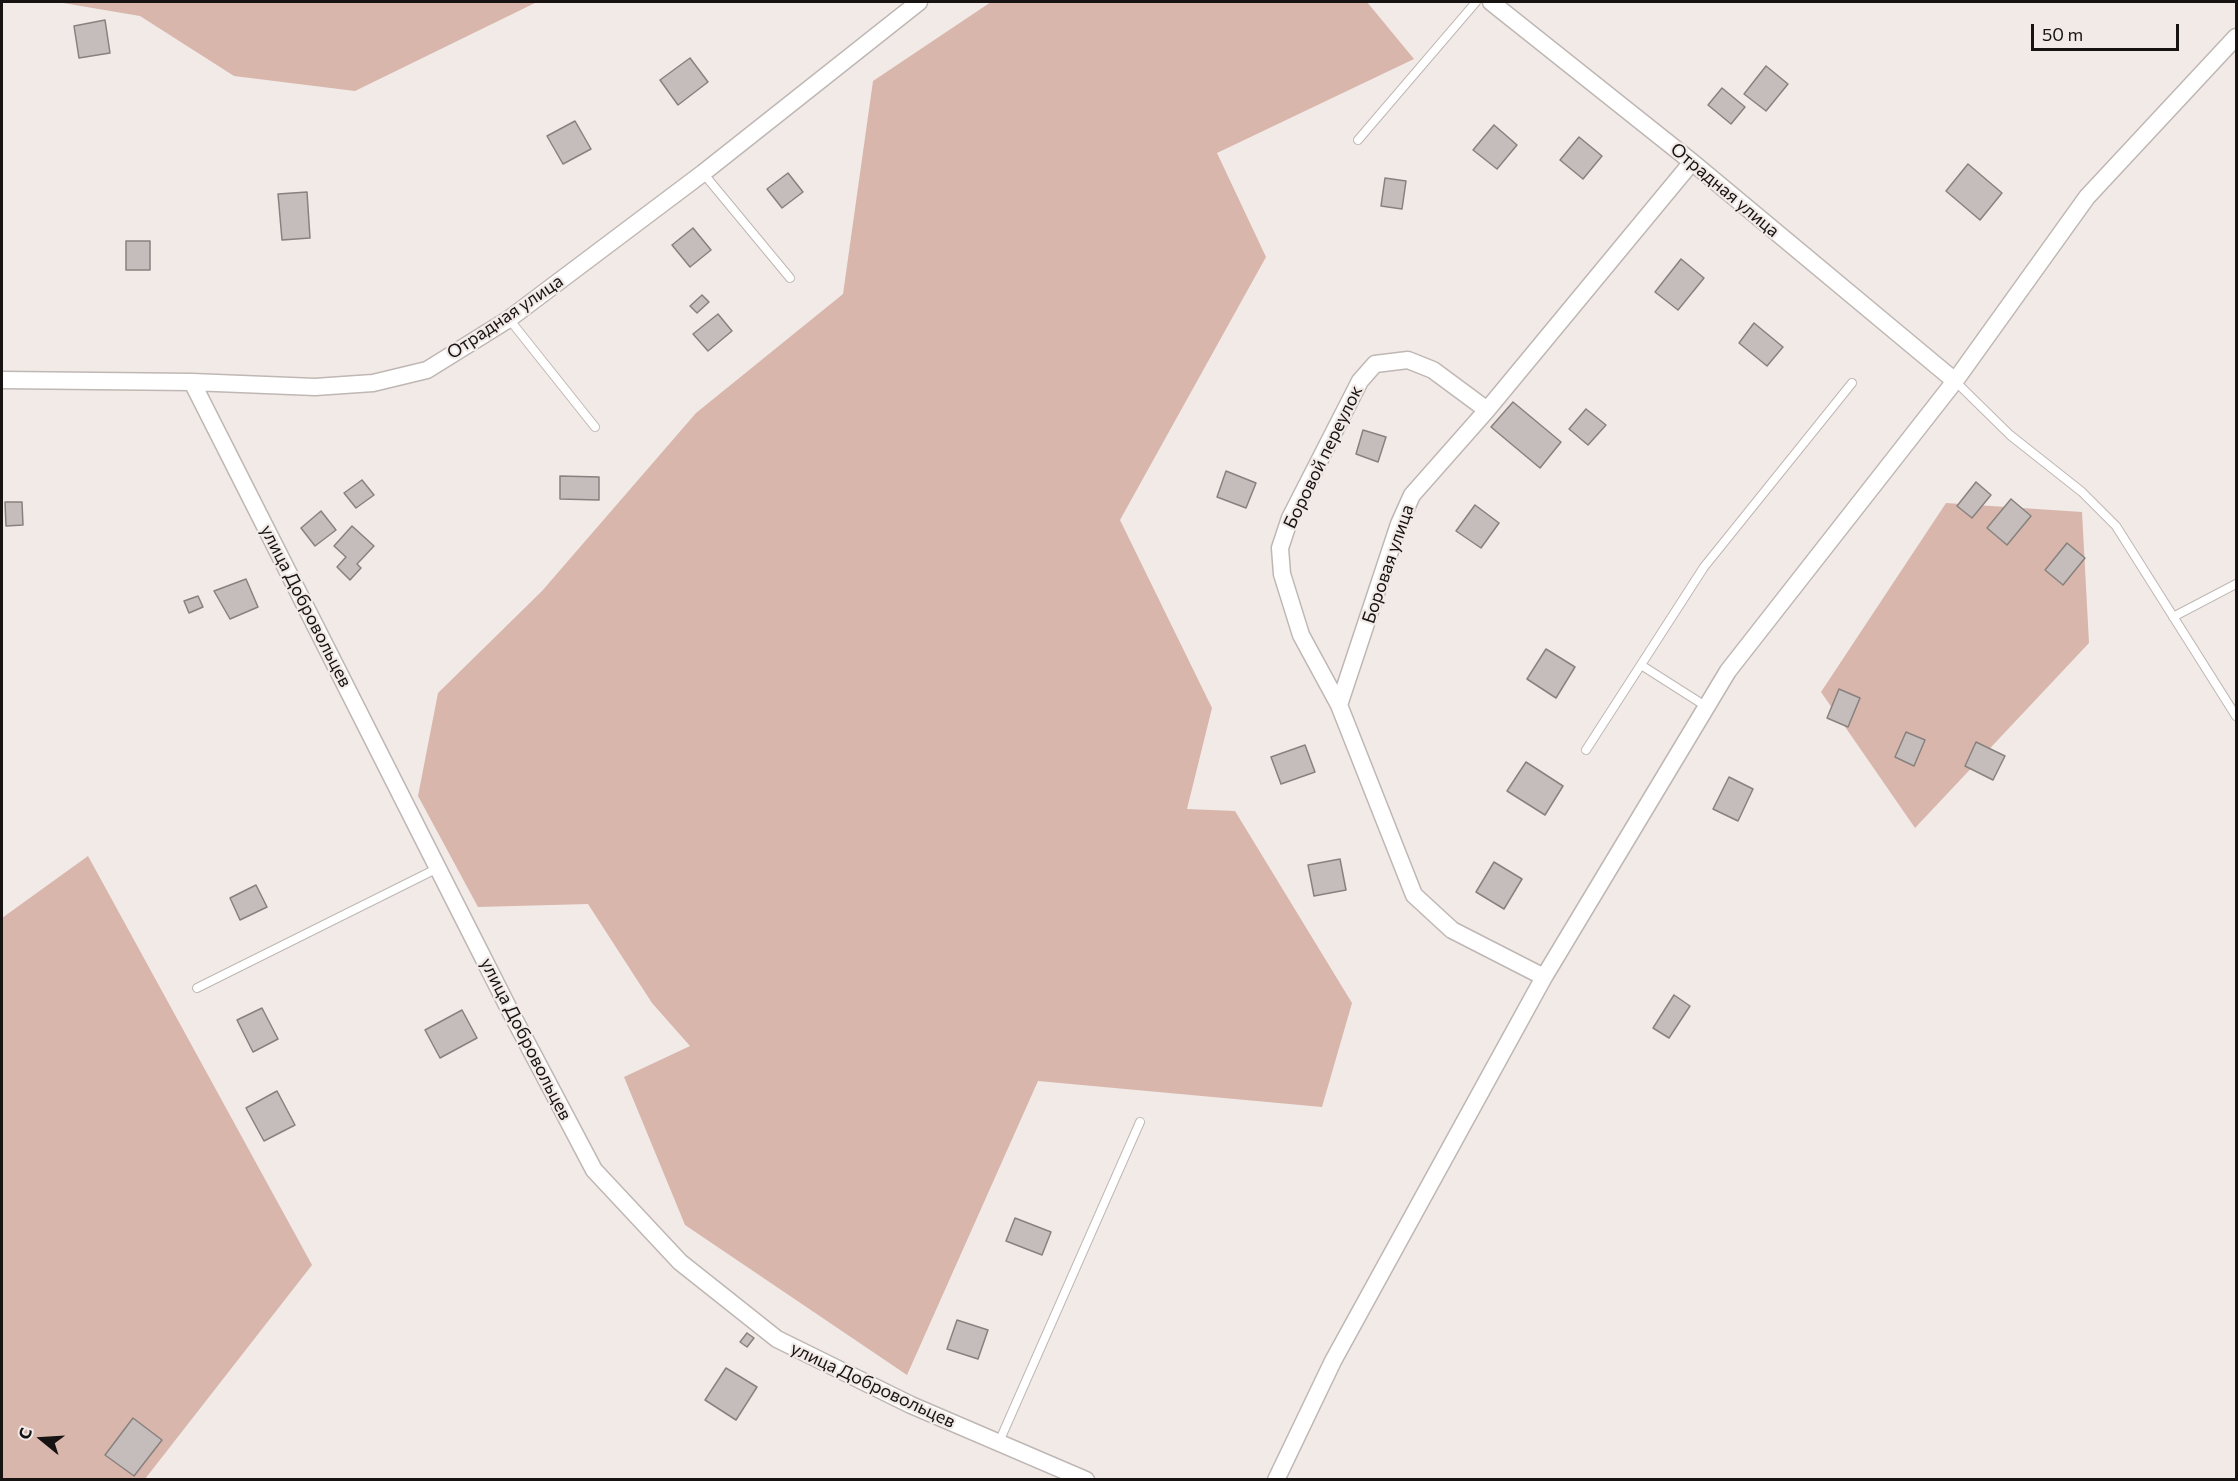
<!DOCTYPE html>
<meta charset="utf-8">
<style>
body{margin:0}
#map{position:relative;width:2238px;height:1481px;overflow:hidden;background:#f2eae7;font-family:Commissioner,sans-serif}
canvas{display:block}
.frame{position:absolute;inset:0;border:3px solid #161312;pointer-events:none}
.north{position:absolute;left:12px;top:1409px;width:60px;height:60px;-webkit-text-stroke:4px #f2eae7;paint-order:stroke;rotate:288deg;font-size:16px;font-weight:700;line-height:24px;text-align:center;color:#161312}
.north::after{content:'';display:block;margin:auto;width:21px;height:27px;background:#161312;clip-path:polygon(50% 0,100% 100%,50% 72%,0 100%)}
.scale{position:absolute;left:2031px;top:24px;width:148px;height:27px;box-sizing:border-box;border:3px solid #161312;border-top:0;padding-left:8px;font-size:18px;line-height:21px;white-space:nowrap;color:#161312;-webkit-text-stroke:4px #f2eae7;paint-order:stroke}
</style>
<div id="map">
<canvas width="2238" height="1481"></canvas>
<div class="frame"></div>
<div class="north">С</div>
<div class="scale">50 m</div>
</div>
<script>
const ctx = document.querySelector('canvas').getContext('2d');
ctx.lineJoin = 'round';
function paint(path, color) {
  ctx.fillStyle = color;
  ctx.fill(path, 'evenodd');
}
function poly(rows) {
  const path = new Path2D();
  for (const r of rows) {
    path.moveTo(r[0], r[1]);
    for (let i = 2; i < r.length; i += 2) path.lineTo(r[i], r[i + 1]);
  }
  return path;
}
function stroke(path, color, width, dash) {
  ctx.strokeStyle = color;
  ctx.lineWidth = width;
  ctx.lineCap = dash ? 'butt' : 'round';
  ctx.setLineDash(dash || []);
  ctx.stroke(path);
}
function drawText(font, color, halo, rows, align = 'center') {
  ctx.font = font + ' Commissioner,sans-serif';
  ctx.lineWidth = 4.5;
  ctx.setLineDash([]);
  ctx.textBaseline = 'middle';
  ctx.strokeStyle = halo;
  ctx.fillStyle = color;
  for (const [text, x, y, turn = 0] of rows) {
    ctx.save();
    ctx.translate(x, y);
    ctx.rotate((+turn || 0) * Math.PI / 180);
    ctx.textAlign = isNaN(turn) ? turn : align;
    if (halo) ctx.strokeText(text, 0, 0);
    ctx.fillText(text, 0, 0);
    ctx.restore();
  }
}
const green = poly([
 [57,2,537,2,355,91,234,76,140,16],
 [991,2,1367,2,1414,59,1217,153,1266,257,1120,520,1212,708,1187,809,1235,811,1352,1003,1322,1107,1038,1081,907,1375,685,1225,624,1077,690,1046,652,1003,588,904,478,907,418,796,438,693,542,591,696,413,843,294,873,81],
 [1946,503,2082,512,2089,643,1915,828,1821,692],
 [88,856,312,1265,145,1479,2,1479,2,918]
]);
const building = poly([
 [105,20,110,53,79,58,74,26,105,20],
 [690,58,708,82,678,105,660,80,690,58],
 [1766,66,1788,84,1766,111,1744,94,1766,66],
 [1722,88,1745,107,1731,124,1708,105,1722,88],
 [575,121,591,149,563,164,547,136,575,121],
 [1494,125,1517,145,1497,169,1473,150,1494,125],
 [1579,137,1602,156,1583,179,1560,160,1579,137],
 [1968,164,2002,193,1980,220,1946,191,1968,164],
 [788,173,803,192,782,208,767,189,788,173],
 [1385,178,1406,181,1402,209,1381,206,1385,178],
 [307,192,310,238,282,240,278,194,307,192],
 [693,228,711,250,690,267,672,245,693,228],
 [126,241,150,241,150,270,126,270,126,241],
 [1681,259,1704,278,1678,310,1655,292,1681,259],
 [702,295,709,302,697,313,690,306,702,295],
 [718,314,732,331,708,351,693,334,718,314],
 [1754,323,1783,347,1767,366,1739,343,1754,323],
 [1513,402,1561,442,1540,468,1491,427,1513,402],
 [1586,409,1606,425,1588,445,1569,429,1586,409],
 [1363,430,1386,437,1378,462,1356,454,1363,430],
 [1226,471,1256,483,1246,508,1217,497,1226,471],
 [560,476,599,477,599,500,560,499,560,476],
 [362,480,374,495,356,508,344,493,362,480],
 [1976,482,1991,495,1972,518,1957,506,1976,482],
 [2011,499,2031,516,2007,545,1987,528,2011,499],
 [5,502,22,502,23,525,6,526,5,502],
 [1475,505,1499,523,1481,548,1456,531,1475,505],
 [321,511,336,530,315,546,301,528,321,511],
 [352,526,374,546,357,564,361,568,350,580,337,567,346,557,334,546,352,526],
 [2067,543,2085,558,2063,585,2045,570,2067,543],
 [246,579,258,607,230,619,214,591,246,579],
 [198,596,203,607,189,613,184,601,198,596],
 [1546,649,1575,667,1556,698,1527,679,1546,649],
 [1839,689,1860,698,1848,727,1827,718,1839,689],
 [1906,732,1925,740,1914,766,1895,757,1906,732],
 [1976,742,2005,756,1993,780,1965,766,1976,742],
 [1305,745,1315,772,1281,784,1271,757,1305,745],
 [1526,762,1563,786,1545,815,1507,791,1526,762],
 [1729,777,1753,789,1738,821,1713,809,1729,777],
 [1340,859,1346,890,1314,896,1308,865,1340,859],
 [1494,862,1522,879,1504,909,1476,892,1494,862],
 [256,885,267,907,240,920,230,898,256,885],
 [1674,995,1690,1006,1669,1038,1653,1028,1674,995],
 [262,1008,278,1039,253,1052,237,1020,262,1008],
 [462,1010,477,1038,440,1058,425,1030,462,1010],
 [277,1091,295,1125,264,1141,246,1108,277,1091],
 [1015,1218,1051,1232,1042,1255,1006,1241,1015,1218],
 [957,1320,988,1330,978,1359,947,1349,957,1320],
 [747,1333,754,1338,747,1347,740,1342,747,1333],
 [726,1368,757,1387,736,1420,705,1400,726,1368],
 [133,1418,162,1440,134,1476,105,1455,133,1418]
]);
const service = poly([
 [1358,140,1476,2],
 [703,173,790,278],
 [509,319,595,427],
 [1955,381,2010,435,2082,492,2116,526,2236,716],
 [2173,617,2236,584],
 [1641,665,1707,707],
 [1586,750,1704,567,1852,383],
 [197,988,438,868],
 [999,1442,1140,1122]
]);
const minor = poly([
 [1491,2,1692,162,1955,381],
 [2,380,192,382,315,387,373,383,427,370,509,319,703,173,919,2],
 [192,382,508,1007,594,1170,680,1262,777,1339,911,1405,1086,1480],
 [1339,705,1301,635,1282,574,1280,548,1290,518,1360,381,1375,364,1408,360,1433,370,1487,410],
 [1544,977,1452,930,1414,895,1339,705,1399,524,1412,495,1487,410,1692,162],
 [1276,1480,1333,1361,1544,977,1728,671,1955,381,2087,197,2236,37]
]);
const streetNames = [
 ["Отрадная улица",1725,190,40],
 ["Отрадная улица",505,317,-34],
 ["Боровой переулок",1323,457,-64],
 ["Боровая улица",1388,564,-71],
 ["улица Добровольцев",306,606,63],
 ["улица Добровольцев",526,1039,63],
 ["улица Добровольцев",873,1385,25]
];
paint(green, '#d8b6ac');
paint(building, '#c5bdbb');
stroke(building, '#88817e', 1.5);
stroke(service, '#bfb7b4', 10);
stroke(minor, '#bfb7b4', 19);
stroke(service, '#fff', 8);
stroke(minor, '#fff', 16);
drawText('18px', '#161312', '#f2eae7', streetNames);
</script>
